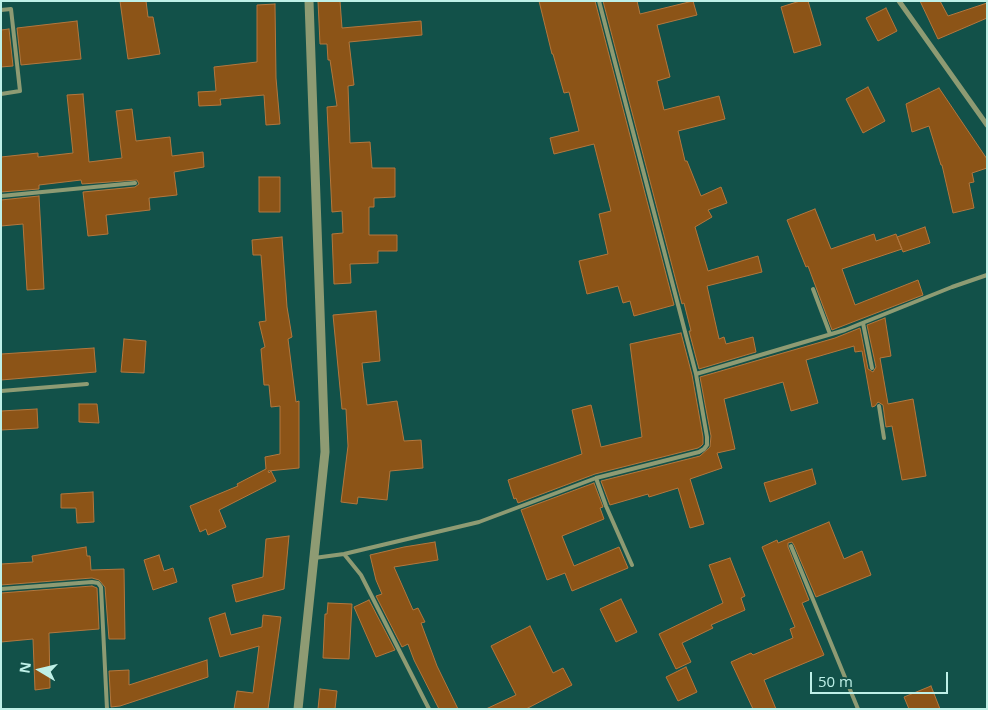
<!DOCTYPE html>
<style>
body{margin:0}
#map{position:relative;width:988px;height:710px;overflow:hidden;background:#125149;font-family:"Open Sans",sans-serif}
canvas{display:block}
.frame{position:absolute;inset:0;border:2px solid #bef0e7;pointer-events:none}
.north{position:absolute;left:15px;top:645px;width:50px;height:50px;-webkit-text-stroke:4px #125149;paint-order:stroke;rotate:279deg;font-size:14px;font-weight:700;line-height:20px;text-align:center;color:#bef0e7}
.north::after{content:'';display:block;margin:auto;width:18px;height:22px;background:#bef0e7;clip-path:polygon(50% 0,100% 100%,50% 72%,0 100%)}
.scale{position:absolute;left:810px;top:672px;width:138px;height:22px;box-sizing:border-box;border:2px solid #bef0e7;border-top:0;padding-left:6px;font-size:15px;line-height:18px;white-space:nowrap;color:#bef0e7;-webkit-text-stroke:4px #125149;paint-order:stroke}
</style>
<div id="map">
<canvas width="988" height="710"></canvas>
<div class="frame"></div>
<div class="north">N</div>
<div class="scale">50 m</div>
</div>
<script>
const ctx = document.querySelector('canvas').getContext('2d');
ctx.lineJoin = 'round';
function paint(path, color) {
  ctx.fillStyle = color;
  ctx.fill(path, 'evenodd');
}
function poly(rows) {
  const path = new Path2D();
  for (const r of rows) {
    path.moveTo(r[0], r[1]);
    for (let i = 2; i < r.length; i += 2) path.lineTo(r[i], r[i + 1]);
  }
  return path;
}
function stroke(path, color, width, dash) {
  ctx.strokeStyle = color;
  ctx.lineWidth = width;
  ctx.lineCap = dash ? 'butt' : 'round';
  ctx.setLineDash(dash || []);
  ctx.stroke(path);
}
const building = poly([
 [120,1,146,1,148,17,153,17,160,54,128,59,120,1],
 [318,1,340,1,342,28,421,21,422,35,349,42,354,85,348,86,350,143,370,142,372,168,395,168,395,197,374,198,374,207,369,207,369,235,397,235,397,251,378,251,378,263,350,264,351,283,334,284,332,234,343,233,342,211,332,212,327,107,337,106,330,60,328,60,327,44,320,44,318,1],
 [539,1,595,1,674,305,634,316,630,301,623,303,618,286,587,294,579,261,608,254,599,214,611,211,594,144,554,154,550,138,579,131,569,92,564,93,553,54,552,54,539,1],
 [603,1,637,1,640,14,693,1,697,15,657,25,670,77,657,81,664,110,719,96,725,119,678,131,685,161,687,161,701,196,721,187,727,203,708,210,712,217,695,227,708,271,758,256,762,272,707,286,719,339,724,337,726,344,753,337,756,352,699,369,689,331,691,331,684,303,682,304,603,1],
 [800,1,808,1,821,45,794,53,781,7,800,1],
 [920,1,940,1,948,16,987,3,987,18,938,39,920,1],
 [275,4,276,78,280,124,266,125,264,95,220,99,221,105,199,106,198,92,216,91,214,67,257,62,257,5,275,4],
 [886,8,897,31,878,41,866,18,886,8],
 [77,21,81,59,21,65,17,28,77,21],
 [9,29,13,66,1,67,1,30,9,29],
 [868,87,885,121,863,133,846,99,868,87],
 [939,88,987,159,987,168,972,173,974,182,969,183,974,208,953,213,942,165,941,165,929,126,912,132,906,104,939,88],
 [83,94,89,162,122,158,116,111,132,109,136,141,170,137,172,156,203,152,204,167,174,172,177,195,149,198,150,210,106,215,108,234,88,236,83,192,135,187,139,184,137,180,82,184,81,180,39,185,39,189,1,192,1,157,38,153,38,157,73,153,67,95,83,94],
 [259,177,280,177,280,212,259,212,259,177],
 [39,196,44,289,27,290,23,224,1,226,1,200,39,196],
 [815,209,831,249,874,234,876,241,896,234,902,249,842,269,855,305,918,280,923,295,832,330,808,266,806,267,787,220,815,209],
 [925,227,930,243,903,252,897,237,925,227],
 [282,237,287,307,292,337,288,339,296,402,299,401,299,468,268,471,269,473,271,471,276,481,219,510,226,527,208,535,206,529,200,532,190,506,238,486,237,484,266,469,265,457,280,454,280,406,271,407,269,385,264,385,261,349,265,347,259,322,266,321,261,255,253,255,252,240,282,237],
 [376,311,380,361,362,363,367,405,397,401,404,441,421,440,423,468,390,471,387,500,358,497,357,504,341,502,348,446,346,409,342,409,333,315,376,311],
 [885,318,891,356,880,358,888,404,913,399,926,476,902,480,892,426,886,427,883,405,878,402,875,406,872,407,862,351,855,352,854,346,806,360,818,403,791,411,783,382,724,399,735,449,717,453,722,468,690,479,704,524,690,528,678,488,649,497,648,494,610,505,601,481,700,456,710,447,711,436,700,377,835,338,860,328,868,369,873,372,876,367,867,325,885,318],
 [681,333,692,375,703,437,703,444,701,446,698,448,595,474,518,503,516,498,514,499,508,480,582,454,572,410,591,405,601,447,642,437,630,344,681,333],
 [124,339,146,341,144,373,121,372,124,339],
 [94,348,96,372,1,380,1,354,94,348],
 [79,404,97,404,99,423,79,422,79,404],
 [37,409,38,428,1,430,1,411,37,409],
 [812,469,816,484,770,502,764,483,812,469],
 [594,483,603,507,600,508,604,519,562,536,574,566,619,547,628,568,572,591,565,573,547,580,521,510,594,483],
 [93,492,94,522,77,523,76,508,61,508,61,494,93,492],
 [829,522,844,559,862,551,871,575,816,597,794,545,792,542,788,543,788,547,809,600,802,603,824,655,764,680,776,709,753,709,731,662,751,653,753,655,793,638,790,629,795,627,762,547,777,540,778,543,829,522],
 [289,536,284,589,236,602,232,585,263,577,266,539,289,536],
 [435,542,438,560,394,567,413,610,418,608,425,622,421,623,437,666,458,709,439,709,414,660,408,644,402,647,376,596,382,594,376,580,370,555,404,547,435,542],
 [86,547,87,556,90,556,91,570,124,569,125,639,109,639,105,587,99,580,92,578,1,585,1,564,33,562,32,556,86,547],
 [159,555,164,571,173,568,177,582,153,590,144,560,159,555],
 [730,558,745,596,741,598,745,610,711,625,713,628,682,643,691,662,676,669,659,634,723,603,709,565,730,558],
 [92,586,97,588,99,629,49,633,50,688,35,690,33,639,1,642,1,593,92,586],
 [621,599,637,632,616,642,600,609,621,599],
 [369,600,395,650,376,657,354,607,369,600],
 [328,603,352,604,349,659,323,658,325,614,327,614,328,603],
 [225,613,231,635,262,627,263,615,281,617,268,709,234,709,237,691,253,693,259,646,220,657,209,618,225,613],
 [530,626,553,673,563,668,572,685,526,709,486,709,516,695,491,646,530,626],
 [207,660,208,677,120,706,111,707,109,671,129,670,129,685,207,660],
 [686,667,697,692,678,701,666,677,686,667],
 [931,686,940,709,909,709,904,697,931,686],
 [320,689,337,691,335,709,318,709,320,689]
]);
const service = poly([
 [1,10,11,9,20,91,1,94],
 [1,196,135,183],
 [813,289,830,334],
 [863,323,872,368],
 [696,374,845,330,952,287,987,275],
 [1,391,87,384],
 [879,406,884,438],
 [596,478,606,506,632,565],
 [791,546,858,709],
 [344,554,361,575,429,709],
 [314,558,344,554,479,522,596,478,699,452,704,449,707,445,707,437,696,374,599,1],
 [1,589,92,582,98,583,101,587,107,709]
]);
const minor = poly([
 [899,1,987,125]
]);
const tertiary = poly([
 [298,709,325,452,309,1]
]);
paint(building, '#8c5417');
stroke(building, '#b3773e', 1);
stroke(service, '#8e9b73', 4);
stroke(minor, '#8e9b73', 5);
stroke(tertiary, '#8e9b73', 9);
</script>
